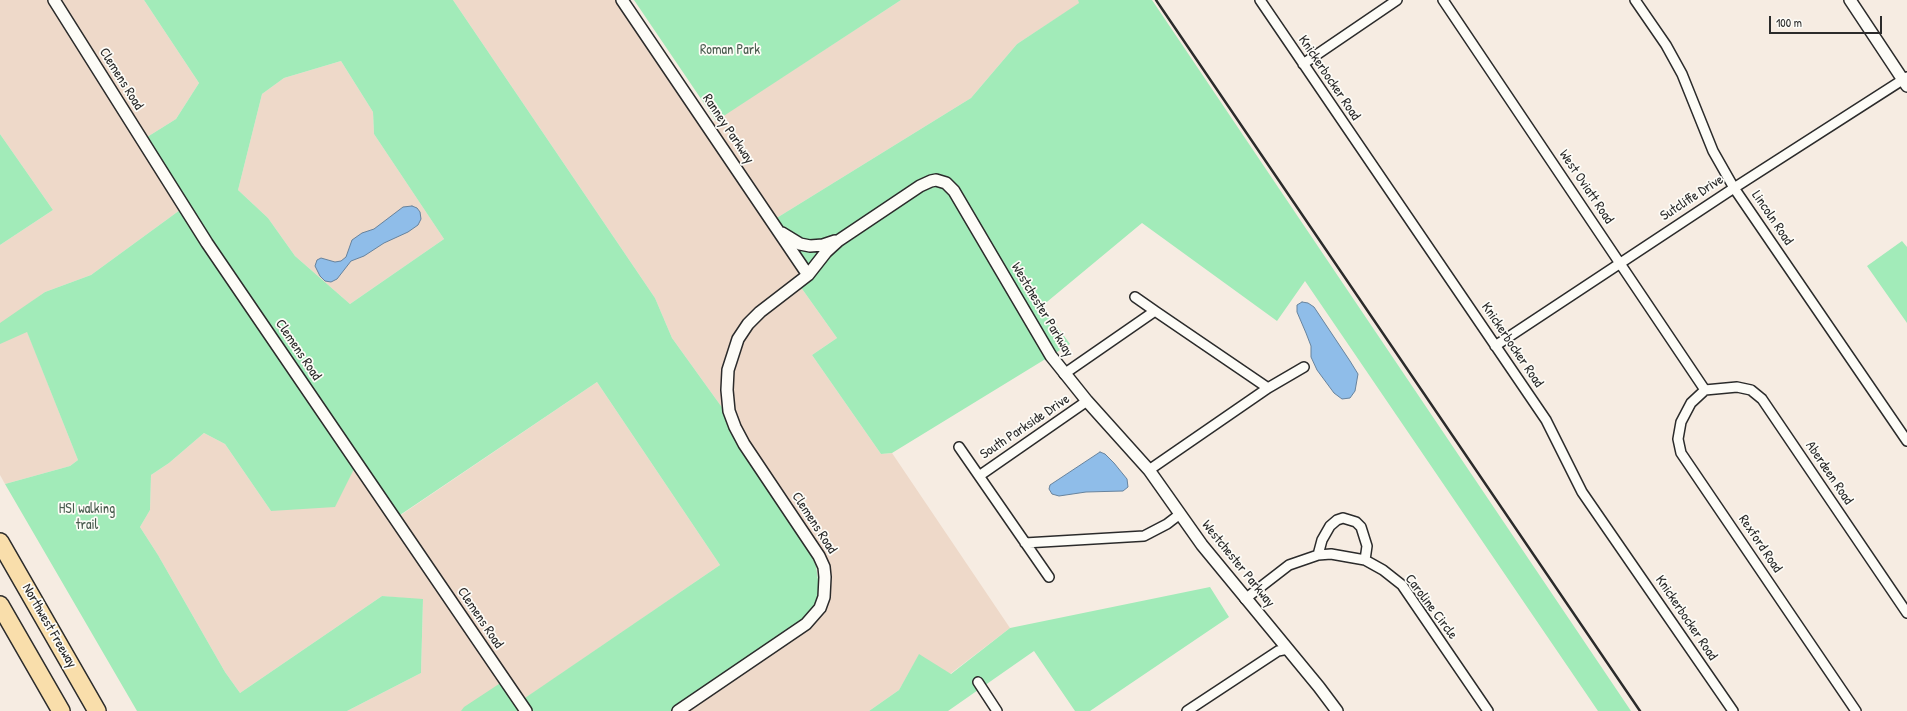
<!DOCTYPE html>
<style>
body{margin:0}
#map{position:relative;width:1907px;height:711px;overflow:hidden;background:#f6ece2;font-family:"Patrick Hand",sans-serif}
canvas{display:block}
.scale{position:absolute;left:1769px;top:16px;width:113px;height:18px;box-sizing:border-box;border:2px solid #2b2b2b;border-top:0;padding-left:5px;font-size:12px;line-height:14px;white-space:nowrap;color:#2b2b2b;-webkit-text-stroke:3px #fdfcf7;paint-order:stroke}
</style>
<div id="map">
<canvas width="1907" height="711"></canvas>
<div class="scale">100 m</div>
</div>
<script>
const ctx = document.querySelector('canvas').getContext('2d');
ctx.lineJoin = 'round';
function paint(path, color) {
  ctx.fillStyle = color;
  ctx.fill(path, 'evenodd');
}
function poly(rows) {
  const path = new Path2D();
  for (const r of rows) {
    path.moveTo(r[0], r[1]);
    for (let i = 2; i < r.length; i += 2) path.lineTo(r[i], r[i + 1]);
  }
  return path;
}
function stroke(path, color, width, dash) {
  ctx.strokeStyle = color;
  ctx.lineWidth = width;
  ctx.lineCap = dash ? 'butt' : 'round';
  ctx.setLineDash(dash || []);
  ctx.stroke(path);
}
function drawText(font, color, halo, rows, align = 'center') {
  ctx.font = font + ' "Patrick Hand",sans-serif';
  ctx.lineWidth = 3.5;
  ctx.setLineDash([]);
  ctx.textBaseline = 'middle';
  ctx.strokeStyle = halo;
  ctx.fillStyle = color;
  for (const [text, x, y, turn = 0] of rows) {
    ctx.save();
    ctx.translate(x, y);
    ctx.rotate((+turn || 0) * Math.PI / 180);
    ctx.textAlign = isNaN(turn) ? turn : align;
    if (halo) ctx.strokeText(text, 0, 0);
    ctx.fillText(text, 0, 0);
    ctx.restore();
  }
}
const built = poly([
 [0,0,48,0,180,210,91,275,45,292,19,311,78,460,70,466,5,484,0,475,0,245,53,210,0,134],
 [57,0,144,0,199,83,176,119,144,139],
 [453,0,618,0,804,274,740,329,726,413,672,338,655,298],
 [901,0,1078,0,1080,3,1017,44,971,98,775,219,710,124],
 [341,61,373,112,374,134,444,239,350,304,295,256,268,218,238,190,262,94,284,78],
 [800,286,837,338,812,355,881,454,892,453,1010,628,950,674,919,655,899,690,869,711,683,711,806,627,827,568,743,439,731,400,731,377,744,337,758,318],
 [597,382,720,565,517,704,521,711,347,711,421,673,423,600,382,596,240,693,225,672,158,555,140,527,150,510,151,475,169,463,204,433,225,444,271,511,355,467,392,521]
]);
const green = poly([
 [144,0,453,0,655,298,672,338,726,413,735,440,807,546,816,566,820,594,814,609,803,621,671,711,530,711,522,700,720,565,597,382,400,515,144,139,176,119,199,83],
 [341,61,373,112,374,134,444,239,350,304,295,256,268,218,238,190,262,94,284,78],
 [634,0,901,0,716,121],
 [1078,0,1152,0,1631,711,1598,711,1305,281,1277,321,1142,223,1042,306,1070,344,892,453,881,454,812,355,837,338,800,286,814,275,775,219,971,98,1017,44,1079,3],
 [0,134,53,210,0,245],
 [180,210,247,313,252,309,355,467,335,507,271,511,225,444,204,433,169,463,151,475,150,510,140,527,158,555,225,672,240,693,382,596,423,599,421,673,347,711,137,711,5,484,70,466,78,460,27,332,0,344,0,323,45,292,91,275],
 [1902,241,1907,247,1907,323,1867,266],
 [1210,587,1229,617,1090,711,1075,711,1034,651,948,711,869,711,899,690,919,654,951,674,1010,628],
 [502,682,521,711,461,711,464,707]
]);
const water = poly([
 [412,206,417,208,420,212,421,219,418,225,408,232,384,243,364,256,351,261,337,279,331,282,325,281,320,276,315,266,317,260,321,258,335,262,341,261,346,257,352,240,362,233,374,229,403,207,412,206],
 [1302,302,1308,303,1314,307,1350,361,1358,374,1355,391,1350,398,1342,399,1334,393,1317,370,1311,357,1311,346,1306,333,1297,312,1297,305,1302,302],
 [1100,452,1105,454,1114,463,1127,479,1128,487,1123,491,1086,492,1059,496,1052,494,1049,489,1050,485,1100,452]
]);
const minor = poly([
 [1260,0,1546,420,1582,492,1733,711],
 [1443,0,1705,390],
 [1635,0,1666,45,1682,74,1713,151,1734,188,1907,441],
 [1303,64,1397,0],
 [1135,297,1155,311],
 [1495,346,1734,188,1907,77],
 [1064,374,1155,311,1268,388,1304,367],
 [1705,390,1691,403,1681,422,1678,439,1681,453,1856,711],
 [1705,390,1737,387,1751,390,1762,399,1907,613],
 [959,447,1049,577],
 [1149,470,1268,388],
 [979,476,1087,401],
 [1025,543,1144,536,1167,524,1180,514],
 [1318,555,1322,540,1330,526,1337,520,1343,518,1356,522,1361,527,1367,546,1365,560],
 [1245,599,1289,565,1318,555,1331,554,1365,560,1383,570,1402,585,1488,711],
 [978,682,997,711],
 [1187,711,1278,651,1288,649]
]);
const tertiary = poly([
 [54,0,207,243,526,711],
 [622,0,808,275],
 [1850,0,1907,86],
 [782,233,800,244,810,246,823,245,835,241],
 [678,711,806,624,820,608,824,597,825,577,824,567,819,556,744,444,735,427,729,411,727,390,728,370,738,339,748,324,760,312,808,275,826,252,838,241,920,186,931,181,936,180,946,183,954,191,1051,356,1087,401,1149,470,1202,545,1319,687,1337,711]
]);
const motorway = poly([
 [0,542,97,711],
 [0,605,61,711]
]);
const rail = poly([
 [1156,0,1640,711]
]);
const parkNames = [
 ["Roman Park",730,50],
 ["HSI walking",87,509],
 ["trail",87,525]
];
const streetNames = [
 ["Knickerbocker Road",1329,78,56],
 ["Clemens Road",121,79,58],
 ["Ranney Parkway",728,129,56],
 ["West Oviatt Road",1586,187,56],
 ["Sutcliffe Drive",1692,198,-33],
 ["Lincoln Road",1772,218,56],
 ["Westchester Parkway",1042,310,59],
 ["Knickerbocker Road",1512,345,56],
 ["Clemens Road",298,350,56],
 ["South Parkside Drive",1025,427,-34],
 ["Aberdeen Road",1829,473,56],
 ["Clemens Road",814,523,57],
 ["Rexford Road",1760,544,56],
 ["Westchester Parkway",1238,564,51],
 ["Caroline Circle",1431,607,53],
 ["Clemens Road",480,618,56],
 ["Knickerbocker Road",1686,618,56],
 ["Northwest Freeway",49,626,60]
];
paint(built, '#eed9c9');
paint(green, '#a2ebb9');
paint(water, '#8fbde9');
stroke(water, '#67839d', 1);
stroke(minor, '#2b2b2b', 12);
stroke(tertiary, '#2b2b2b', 14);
stroke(motorway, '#2b2b2b', 20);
stroke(minor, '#fdfcf7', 9);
stroke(tertiary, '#fdfcf7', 11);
stroke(motorway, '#f9deab', 17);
stroke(rail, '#2b2b2b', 2.5);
drawText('14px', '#495b4e', '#fdfcf7', parkNames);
drawText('14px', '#2b2b2b', '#fdfcf7', streetNames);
</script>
